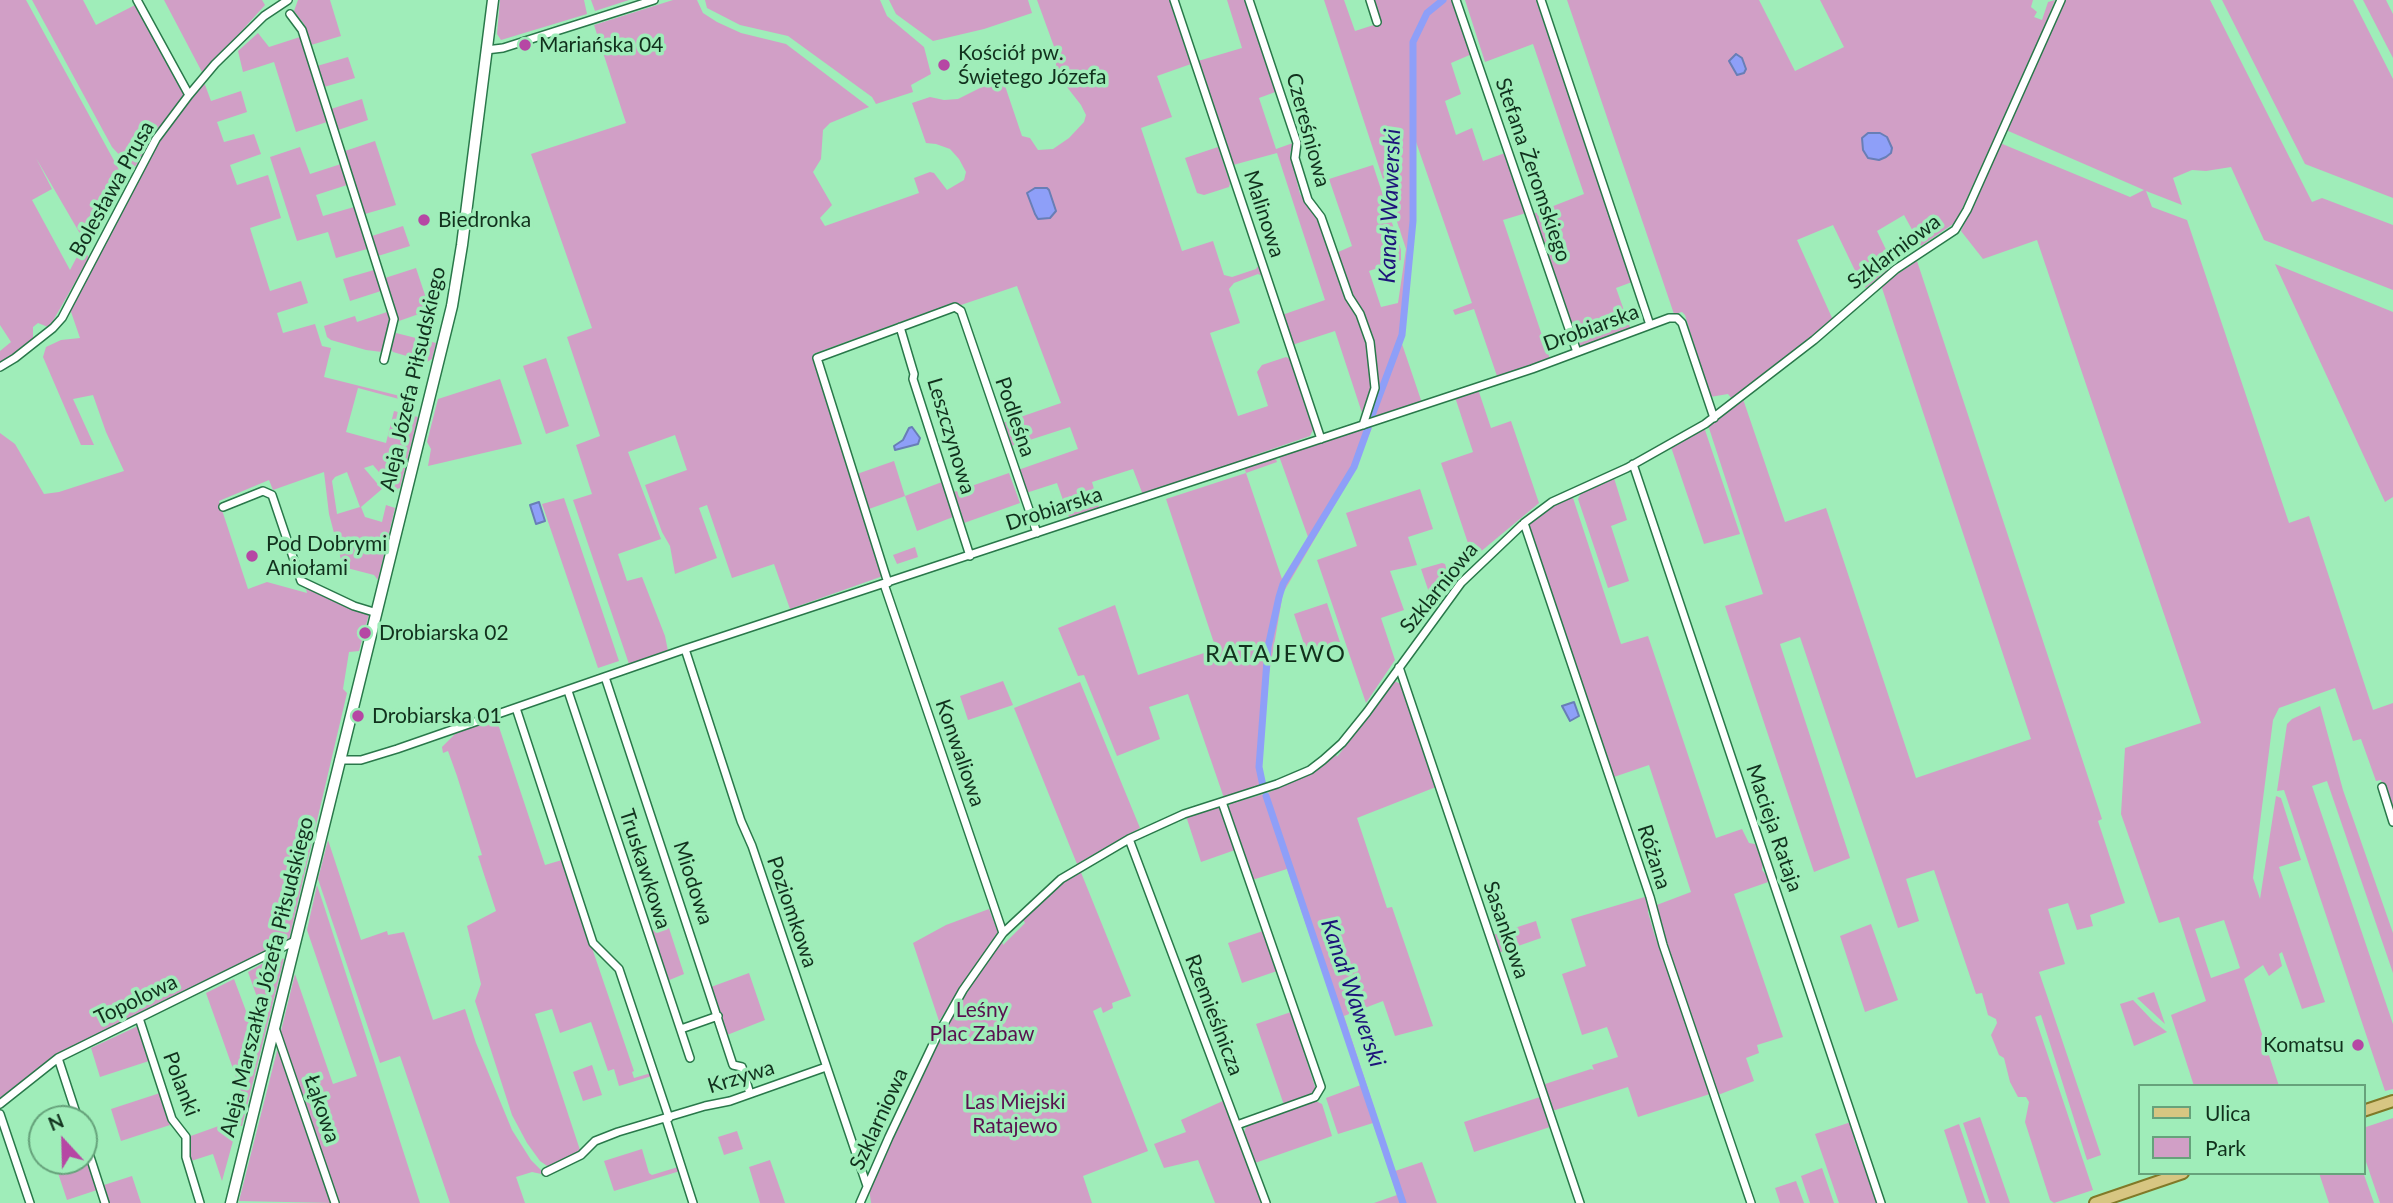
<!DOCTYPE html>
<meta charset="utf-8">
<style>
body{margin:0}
#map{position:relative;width:2393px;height:1203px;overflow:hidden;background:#9fedb9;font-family:Lato,sans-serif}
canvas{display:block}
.legend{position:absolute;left:2138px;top:1084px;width:228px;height:91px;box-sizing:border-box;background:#9fedb9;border:2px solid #66a27b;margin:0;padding:9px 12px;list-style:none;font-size:21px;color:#11311d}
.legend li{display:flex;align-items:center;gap:14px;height:35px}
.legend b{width:35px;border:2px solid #66a27b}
.north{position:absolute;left:28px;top:1105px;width:70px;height:70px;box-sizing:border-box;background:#9fedb9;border:2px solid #66a27b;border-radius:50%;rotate:338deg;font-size:19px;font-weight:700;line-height:28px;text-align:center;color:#11311d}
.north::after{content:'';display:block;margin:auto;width:24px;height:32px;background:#b647a4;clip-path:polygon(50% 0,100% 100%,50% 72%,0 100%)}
</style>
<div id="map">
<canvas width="2393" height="1203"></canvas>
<ul class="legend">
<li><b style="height:9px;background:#d7c682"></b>Ulica</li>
<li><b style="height:19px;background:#d19fc6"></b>Park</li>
</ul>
<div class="north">N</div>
</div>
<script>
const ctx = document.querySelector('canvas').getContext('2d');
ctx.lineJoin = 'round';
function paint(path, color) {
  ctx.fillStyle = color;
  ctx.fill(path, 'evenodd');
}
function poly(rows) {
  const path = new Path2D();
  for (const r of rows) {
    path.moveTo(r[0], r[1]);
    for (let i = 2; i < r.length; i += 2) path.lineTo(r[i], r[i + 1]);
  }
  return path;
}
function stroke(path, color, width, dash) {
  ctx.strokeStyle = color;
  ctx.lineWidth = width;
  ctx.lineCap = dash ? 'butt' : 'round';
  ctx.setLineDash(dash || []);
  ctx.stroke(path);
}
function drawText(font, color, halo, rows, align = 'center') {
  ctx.font = font + ' Lato,sans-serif';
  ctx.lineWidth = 7;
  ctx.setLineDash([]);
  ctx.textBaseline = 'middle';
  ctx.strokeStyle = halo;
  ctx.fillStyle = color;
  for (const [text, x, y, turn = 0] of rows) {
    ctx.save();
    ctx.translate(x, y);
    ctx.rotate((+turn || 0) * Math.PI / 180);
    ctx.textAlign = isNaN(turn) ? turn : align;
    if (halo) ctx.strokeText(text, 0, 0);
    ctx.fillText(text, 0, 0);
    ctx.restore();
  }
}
const green = poly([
 [0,0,26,0,123,177,86,244,36,158,52,189,32,200,70,270,80,251,85,251,89,258,50,326,48,327,38,323,33,327,33,340,0,363,0,351,11,342,0,325],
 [32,0,83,0,96,25,137,4,186,95,155,135,133,170,112,147],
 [164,0,262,0,265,5,203,74],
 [298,0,330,0,341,36,311,45,304,24,294,11],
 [500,0,584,0,587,14,501,40,497,34],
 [591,0,629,0,595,11],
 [673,0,697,0,703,13,717,22,741,33,786,44,869,107,830,123,823,130,821,159,813,172,832,205,820,218,825,226,919,193,914,178,930,172,934,173,947,190,964,180,966,172,959,159,950,149,936,144,926,143,912,103,930,97,944,100,958,99,1002,77,1022,136,1030,138,1038,150,1053,149,1069,138,1084,122,1086,115,1081,105,1056,73,1056,52,1037,0,1171,0,1191,64,1157,76,1172,117,1141,128,1182,251,1213,241,1224,275,1232,277,1256,269,1258,266,1262,276,1258,274,1234,283,1229,289,1240,323,1210,333,1238,416,1268,406,1257,372,1262,365,1286,357,1290,359,1313,430,1310,436,1252,456,1252,459,1143,495,1133,469,1092,482,1100,510,1070,520,1057,483,1026,493,1018,470,1078,449,1070,427,1011,446,1003,423,1061,403,1017,286,958,306,955,302,813,354,883,576,790,609,774,564,732,578,707,505,699,508,717,558,675,574,670,546,662,532,645,485,687,470,675,435,628,452,661,539,618,554,627,581,642,577,665,636,668,651,629,664,573,500,592,494,576,445,600,436,567,337,592,328,531,154,626,123,594,25],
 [705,0,880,0,887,16,924,47,931,74,911,85,913,92,876,104,872,97,788,36,740,25,707,8],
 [889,0,1028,0,1032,13,984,29,933,41,896,14],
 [1227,0,1247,0,1278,91,1259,98,1276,149,1293,143,1290,154,1300,194,1316,213,1366,337,1373,385,1364,419,1335,331,1292,345,1282,315,1325,300,1277,153,1233,165,1198,61,1242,48],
 [1324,0,1344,0,1355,31,1380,23,1372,0,1452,0,1472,54,1451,63,1461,94,1445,101,1456,135,1472,128,1483,161,1505,153,1526,213,1503,220,1550,359,1497,376,1474,309,1455,315,1453,310,1472,303,1415,139,1415,223,1404,336,1402,344,1422,403,1367,421,1379,389,1376,385,1373,348,1336,253,1352,246,1329,179,1373,165,1401,250,1401,260,1369,271,1381,307,1398,303,1406,249],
 [1465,0,1536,0,1632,282,1616,288,1631,330,1582,348,1579,347,1533,214,1584,194,1533,44,1485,62],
 [1567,0,1759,0,1795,71,1844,47,1820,0,2033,0,2031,7,2037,12,2034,17,2042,20,2048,2,2055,0,2037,45,1956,222,1921,246,1904,215,1877,231,1894,266,1866,288,1862,285,1833,225,1797,240,1833,320,1776,368,1732,399,1728,394,1710,397,1685,315,1682,312,1674,314],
 [2065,0,2210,0,2312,202,2322,198,2393,225,2393,290,2264,240,2231,167,2206,171,2192,170,2173,178,2182,205,2146,191,2152,207,2187,220,2289,523,2309,516,2373,710,2393,703,2393,817,2381,780,2376,781,2361,739,2353,741,2335,688,2279,708,2273,720,2253,878,2260,899,2276,796,2281,798,2301,860,2279,867,2325,1002,2302,1009,2282,952,2279,954,2282,966,2269,976,2263,965,2244,979,2279,1086,2194,1086,2171,1015,2206,1001,2179,917,2159,923,2121,814,2125,748,2201,723,2037,240,1983,259,1961,231,2000,143,2130,197,2144,190,2006,130],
 [2224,920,2240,968,2211,978,2195,929],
 [2222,0,2353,0,2393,79,2393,198,2305,164],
 [2363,0,2386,0,2393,14,2393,58],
 [258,33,269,47,300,37,327,122,296,132,274,62,243,72,238,51],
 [348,57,355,78,324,87,317,66],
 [204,82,211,101,241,91,247,112,217,122,224,142,254,134,261,154,230,165,237,185,268,175,281,218,250,228,270,291,301,281,308,303,277,313,283,333,315,324,322,346,331,348,324,377,416,400,414,403,358,388,346,432,386,443,394,411,418,417,400,488,394,490,373,465,364,468,382,489,361,507,365,517,382,522,386,505,395,508,378,580,374,575,343,567,329,514,324,472,273,490,269,480,219,501,248,589,267,582,307,593,306,589,310,589,369,614,359,651,349,652,343,689,347,693,289,940,59,1053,0,1100,0,433,15,444,44,494,59,492,124,471,106,432,93,395,73,399,94,445,81,445,43,357,46,347,61,340,80,338,70,309,156,144],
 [347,472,360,507,337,514,332,481,335,477],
 [362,99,368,120,338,130,331,109],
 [375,141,396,205,365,214,345,151],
 [300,147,310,174,341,164,347,185,316,195,323,216,354,207,367,249,336,258,328,232,297,241,270,157],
 [1218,147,1230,183,1229,187,1204,195,1197,193,1185,158],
 [403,226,410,246,378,256,372,236],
 [1917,261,2102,819,2098,821,2125,903,2090,915,2093,926,2077,930,2068,903,2048,909,2065,964,2039,972,2101,1155,2087,1160,2041,1015,2035,1017,2093,1190,2054,1203,2050,1200,2025,1122,2029,1102,2026,1097,2018,1097,2010,1082,2004,1058,1999,1055,1991,1035,1997,1023,1996,1019,1988,1015,1982,993,1976,994,1934,870,1906,879,1919,921,1898,928,1800,637,1780,644,1850,858,1814,872,1725,606,1763,594,1708,425,1743,399,1785,522,1826,508,1916,778,2031,739,1881,285],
 [2275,264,2393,312,2393,497,2385,502],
 [416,268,430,310,399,321,385,278],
 [374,270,381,291,350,301,343,279],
 [387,312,391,320,382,352,366,350,331,340,327,337,324,326,355,316,357,322],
 [396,333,436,343,432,359,427,362,393,352,391,349],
 [546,358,569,426,546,434,523,366],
 [500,379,522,444,428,466,431,449,427,442,438,399],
 [1478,389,1491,428,1511,421,1539,503,1473,558,1441,463,1473,452,1455,397],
 [1373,425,1354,472,1283,593,1269,674,1261,772,1265,787,1224,798,1188,694,1149,707,1160,739,1117,756,1084,675,1078,676,1058,628,1115,605,1138,675,1216,649,1166,499,1246,473,1244,467,1275,457,1277,462,1246,473,1282,579,1308,537,1279,456],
 [1704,427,1740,534,1704,544,1671,447],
 [894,461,905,496,942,482,953,517,917,531,905,496,869,509,857,474],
 [1009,473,1020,503,964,523,954,492],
 [1614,478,1627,520,1611,526,1629,581,1608,588,1578,499,1582,491],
 [1420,489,1433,529,1408,537,1417,565,1390,571,1404,610,1381,618,1395,660,1366,703,1317,560,1357,546,1346,513],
 [1572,495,1621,644,1648,636,1716,838,1742,829,1749,843,1755,844,1763,863,1762,870,1771,881,1734,894,1783,1037,1757,1045,1759,1053,1746,1058,1754,1081,1718,1095,1654,906,1691,892,1649,765,1611,778,1527,528,1529,523,1541,512],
 [564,498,619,661,598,668,542,504],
 [915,547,918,557,897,564,893,555],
 [1442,563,1445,564,1451,584,1434,607,1421,569],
 [1327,603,1340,642,1307,653,1294,614],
 [1003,681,1013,705,968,720,960,696],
 [1394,681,1401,684,1436,787,1357,818,1387,908,1392,907,1433,1026,1395,1036,1383,1001,1344,1016,1395,1171,1422,1162,1437,1203,1374,1203,1397,1195,1373,1123,1338,1134,1326,1098,1361,1085,1287,869,1252,880,1228,809,1230,804,1267,793,1307,775,1336,754,1337,757],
 [1080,682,1140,828,1077,864,1014,708],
 [2320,706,2343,790,2393,933,2393,973,2327,781,2312,786,2393,1024,2393,1089,2385,1091,2284,790,2277,791,2287,724,2292,719],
 [496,718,545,865,562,860,634,1071,632,1072,634,1078,651,1073,652,1076,619,1086,614,1069,608,1071,591,1022,560,1033,552,1009,535,1014,580,1150,550,1168,540,1161,527,1143,512,1115,475,1001,481,984,467,926,496,911,478,856,482,855,457,776,448,751,443,753,442,747,459,730],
 [1217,807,1222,810,1235,850,1201,862,1186,816],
 [328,840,361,940,387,931,388,935,404,932,433,1020,465,1009,476,1043,512,1130,531,1160,546,1175,532,1172,516,1177,525,1203,450,1203,400,1056,380,1063,318,879],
 [1080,870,1131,996,1112,1003,1113,1008,1103,1013,1101,1007,1093,1011,1148,1151,1083,1176,1092,1203,871,1203,869,1188,944,1030,979,973,1002,940,1003,945,1025,923,1022,918,1055,887],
 [317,885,325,909,420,1203,337,1203,280,1035,295,974,333,1084,357,1076,307,930],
 [1648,896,1648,912,1654,933,1710,1094,1638,1117,1628,1087,1552,1111,1542,1085,1591,1069,1594,1070,1592,1065,1618,1057,1607,1027,1582,1035,1562,974,1586,966,1571,919],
 [989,909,998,932,939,1021,913,943,946,925],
 [1536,921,1541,938,1498,953,1493,935],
 [1871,924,1898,1000,1865,1012,1840,936],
 [668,925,684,974,667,981,649,932],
 [1263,931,1277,971,1242,983,1228,943],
 [279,958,284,959,242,1126,234,1126,229,1113,239,1110,242,1094,206,993,234,979,252,1027,266,1022,248,972,265,962],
 [749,973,765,1020,727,1035,711,987],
 [2154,992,2163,1018,2165,1024,2137,998],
 [2133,1000,2153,1021,2167,1032,2134,1046,2120,1004],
 [1291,1012,1316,1090,1313,1094,1284,1105,1256,1024],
 [138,1026,149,1061,100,1077,91,1048],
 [280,1050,333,1203,239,1201,277,1051],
 [592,1065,602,1095,583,1101,573,1072],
 [160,1093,170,1125,121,1141,111,1109],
 [1540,1097,1550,1127,1474,1152,1464,1122],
 [1225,1100,1263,1203,1215,1203,1198,1160,1164,1168,1154,1144,1186,1132,1181,1120],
 [1316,1101,1322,1104,1332,1136,1255,1163,1244,1132,1247,1125],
 [69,1106,73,1119,42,1119,42,1126,39,1116],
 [1980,1117,2010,1203,1990,1203,1963,1123],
 [2393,1118,2393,1203,2380,1203,2363,1153,2363,1128],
 [1851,1122,1856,1136,1854,1140,1878,1203,1839,1203,1815,1134],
 [227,1123,233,1141,222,1181,213,1154,191,1161,189,1154,190,1145,188,1137],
 [1959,1124,1986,1203,1968,1203,1944,1130],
 [737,1131,743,1149,724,1155,718,1137],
 [642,1149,649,1173,652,1175,678,1167,680,1171,614,1191,604,1161],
 [84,1151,97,1190,67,1200,54,1161,84,1161],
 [770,1160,782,1194,785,1203,760,1203,749,1167],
 [1822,1168,1834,1203,1810,1203,1801,1176],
 [2363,1172,2374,1203,2329,1203,2319,1173],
 [132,1176,141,1203,109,1203,104,1185],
 [1796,1181,1804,1203,1780,1203,1775,1188]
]);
const water = poly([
 [1736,54,1742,58,1746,69,1744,73,1737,75,1729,61,1736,54],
 [1868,133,1880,133,1887,137,1892,148,1891,153,1886,157,1879,160,1868,158,1863,150,1862,138,1868,133],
 [1035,188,1047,188,1049,190,1056,211,1050,218,1038,219,1035,214,1027,193,1035,188],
 [912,427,920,438,918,444,895,450,894,446,903,440,909,428,912,427],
 [539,502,545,521,536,524,530,505,539,502],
 [1574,702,1579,716,1570,721,1562,706,1574,702]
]);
const canal = poly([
 [1371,418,1402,335,1413,221,1413,42,1427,13,1443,0],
 [1263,786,1259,767,1268,647,1279,597,1283,584,1354,467,1368,428],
 [1266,796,1403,1203]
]);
const minor = poly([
 [137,0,189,95],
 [1174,0,1321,439],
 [1249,0,1297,143,1295,158,1308,200,1321,217,1349,297,1360,314,1370,342,1375,388,1363,425],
 [1370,0,1377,22],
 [1456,0,1577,352],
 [1541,0,1650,325],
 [290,14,302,30,394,319,384,360],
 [486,50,503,48,654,0],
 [900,327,914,374,913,379,970,556],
 [0,367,15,358,53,328,62,318,156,139,189,95,215,64,264,16,288,0],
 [1633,464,1881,1203],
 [223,507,263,491,272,495,301,581,354,606,377,613],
 [1524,523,1650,897,1663,945,1751,1203],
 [888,583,817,358,955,307,961,311,1037,533],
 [884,584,1003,933],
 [685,649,741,821,752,846,867,1186],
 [1399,667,1580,1203],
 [605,677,733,1065,742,1067,750,1094],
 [568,691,690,1058],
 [516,708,593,943,619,969,669,1118],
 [339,760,361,760,397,749,685,649,1532,369,1669,318,1677,318,1682,323,1714,418],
 [2382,787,2393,822],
 [1222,802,1321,1087,1315,1097,1237,1125],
 [1129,839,1266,1203],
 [139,1018,172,1119,186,1137,186,1157,200,1203],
 [275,1028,335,1203],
 [681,1029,718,1016],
 [58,1058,78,1119],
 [0,1104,58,1058,295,941],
 [0,1114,30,1203],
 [666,1119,693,1203],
 [84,1138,105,1203],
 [546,1172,581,1155,595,1141,618,1132,705,1106,730,1101,826,1067],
 [860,1203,889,1137,936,1038,963,990,1003,933,1061,879,1129,839,1184,814,1277,784,1310,770,1323,760,1342,743,1367,712,1461,583,1524,523,1552,502,1627,468,1705,424,1814,340,1896,269,1955,230,1967,210,2061,0]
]);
const secondary = poly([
 [231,1203,452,306,462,245,493,0]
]);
const primary = poly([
 [2363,1111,2393,1101],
 [2095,1203,2183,1173]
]);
const markers = [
 [525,45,7,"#b647a4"],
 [944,65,7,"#b647a4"],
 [424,220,7,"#b647a4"],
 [252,556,7,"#b647a4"],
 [365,633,7,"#b647a4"],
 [358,716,7,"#b647a4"],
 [2358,1045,7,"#b647a4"]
];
const poiNames = [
 ["Mariańska 04",539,45],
 ["Kościół pw.",958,53],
 ["Świętego Józefa",958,77],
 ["Biedronka",438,220],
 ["Pod Dobrymi",266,544],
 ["Aniołami",266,568],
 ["Drobiarska 02",379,633],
 ["Drobiarska 01",372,716],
 ["Komatsu",2344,1045,"right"]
];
const streetNames = [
 ["Czereśniowa",1308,130,75],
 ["Stefana Żeromskiego",1533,170,71],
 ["Bolesława Prusa",112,189,-61],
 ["Malinowa",1264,214,72],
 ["Szklarniowa",1894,252,-37],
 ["Drobiarska",1591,328,-20],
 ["Aleja Józefa Piłsudskiego",413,379,-77],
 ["Podleśna",1015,417,71],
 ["Leszczynowa",951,436,73],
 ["Drobiarska",1054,509,-18],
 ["Szklarniowa",1439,588,-51],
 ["Konwaliowa",960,753,71],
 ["Macieja Rataja",1774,828,71],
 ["Różana",1654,857,72],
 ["Truskawkowa",645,869,72],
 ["Miodowa",693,883,72],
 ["Poziomkowa",792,912,71],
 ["Sasankowa",1506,930,71],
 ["Aleja Marszałka Józefa Piłsudskiego",267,977,-76],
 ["Topolowa",136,1000,-26],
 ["Rzemieślnicza",1214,1015,69],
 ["Krzywa",741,1077,-17],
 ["Polanki",181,1084,69],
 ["Łąkowa",322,1109,71],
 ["Szklarniowa",879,1119,-65]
];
const parkNames = [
 ["Leśny",982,1010],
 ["Plac Zabaw",982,1034],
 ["Las Miejski",1015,1102],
 ["Ratajewo",1015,1126]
];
const waterNames = [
 ["Kanał Wawerski",1390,206,-88],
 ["Kanał Wawerski",1353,993,71]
];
const quarterNames = [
 ["RATAJEWO",1276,654]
];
paint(green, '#d19fc6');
paint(water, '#8e9ff8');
stroke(water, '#687eb6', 2);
stroke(canal, '#8e9ff8', 7);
stroke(minor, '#29784a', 10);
stroke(secondary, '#29784a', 13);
stroke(primary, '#807928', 14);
stroke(minor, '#fff', 7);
stroke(secondary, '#fff', 10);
stroke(primary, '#d7c682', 10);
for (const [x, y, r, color] of markers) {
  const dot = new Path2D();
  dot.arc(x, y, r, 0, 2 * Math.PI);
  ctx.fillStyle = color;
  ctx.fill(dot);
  stroke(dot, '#9fedb9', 2.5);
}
drawText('21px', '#11311d', '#9fedb9', poiNames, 'left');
drawText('21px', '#11311d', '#9fedb9', streetNames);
drawText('21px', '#59104f', '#9fedb9', parkNames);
drawText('italic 23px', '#1d147a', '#9fedb9', waterNames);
ctx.letterSpacing = '2px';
drawText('24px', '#11311d', '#9fedb9', quarterNames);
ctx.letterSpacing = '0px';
</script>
